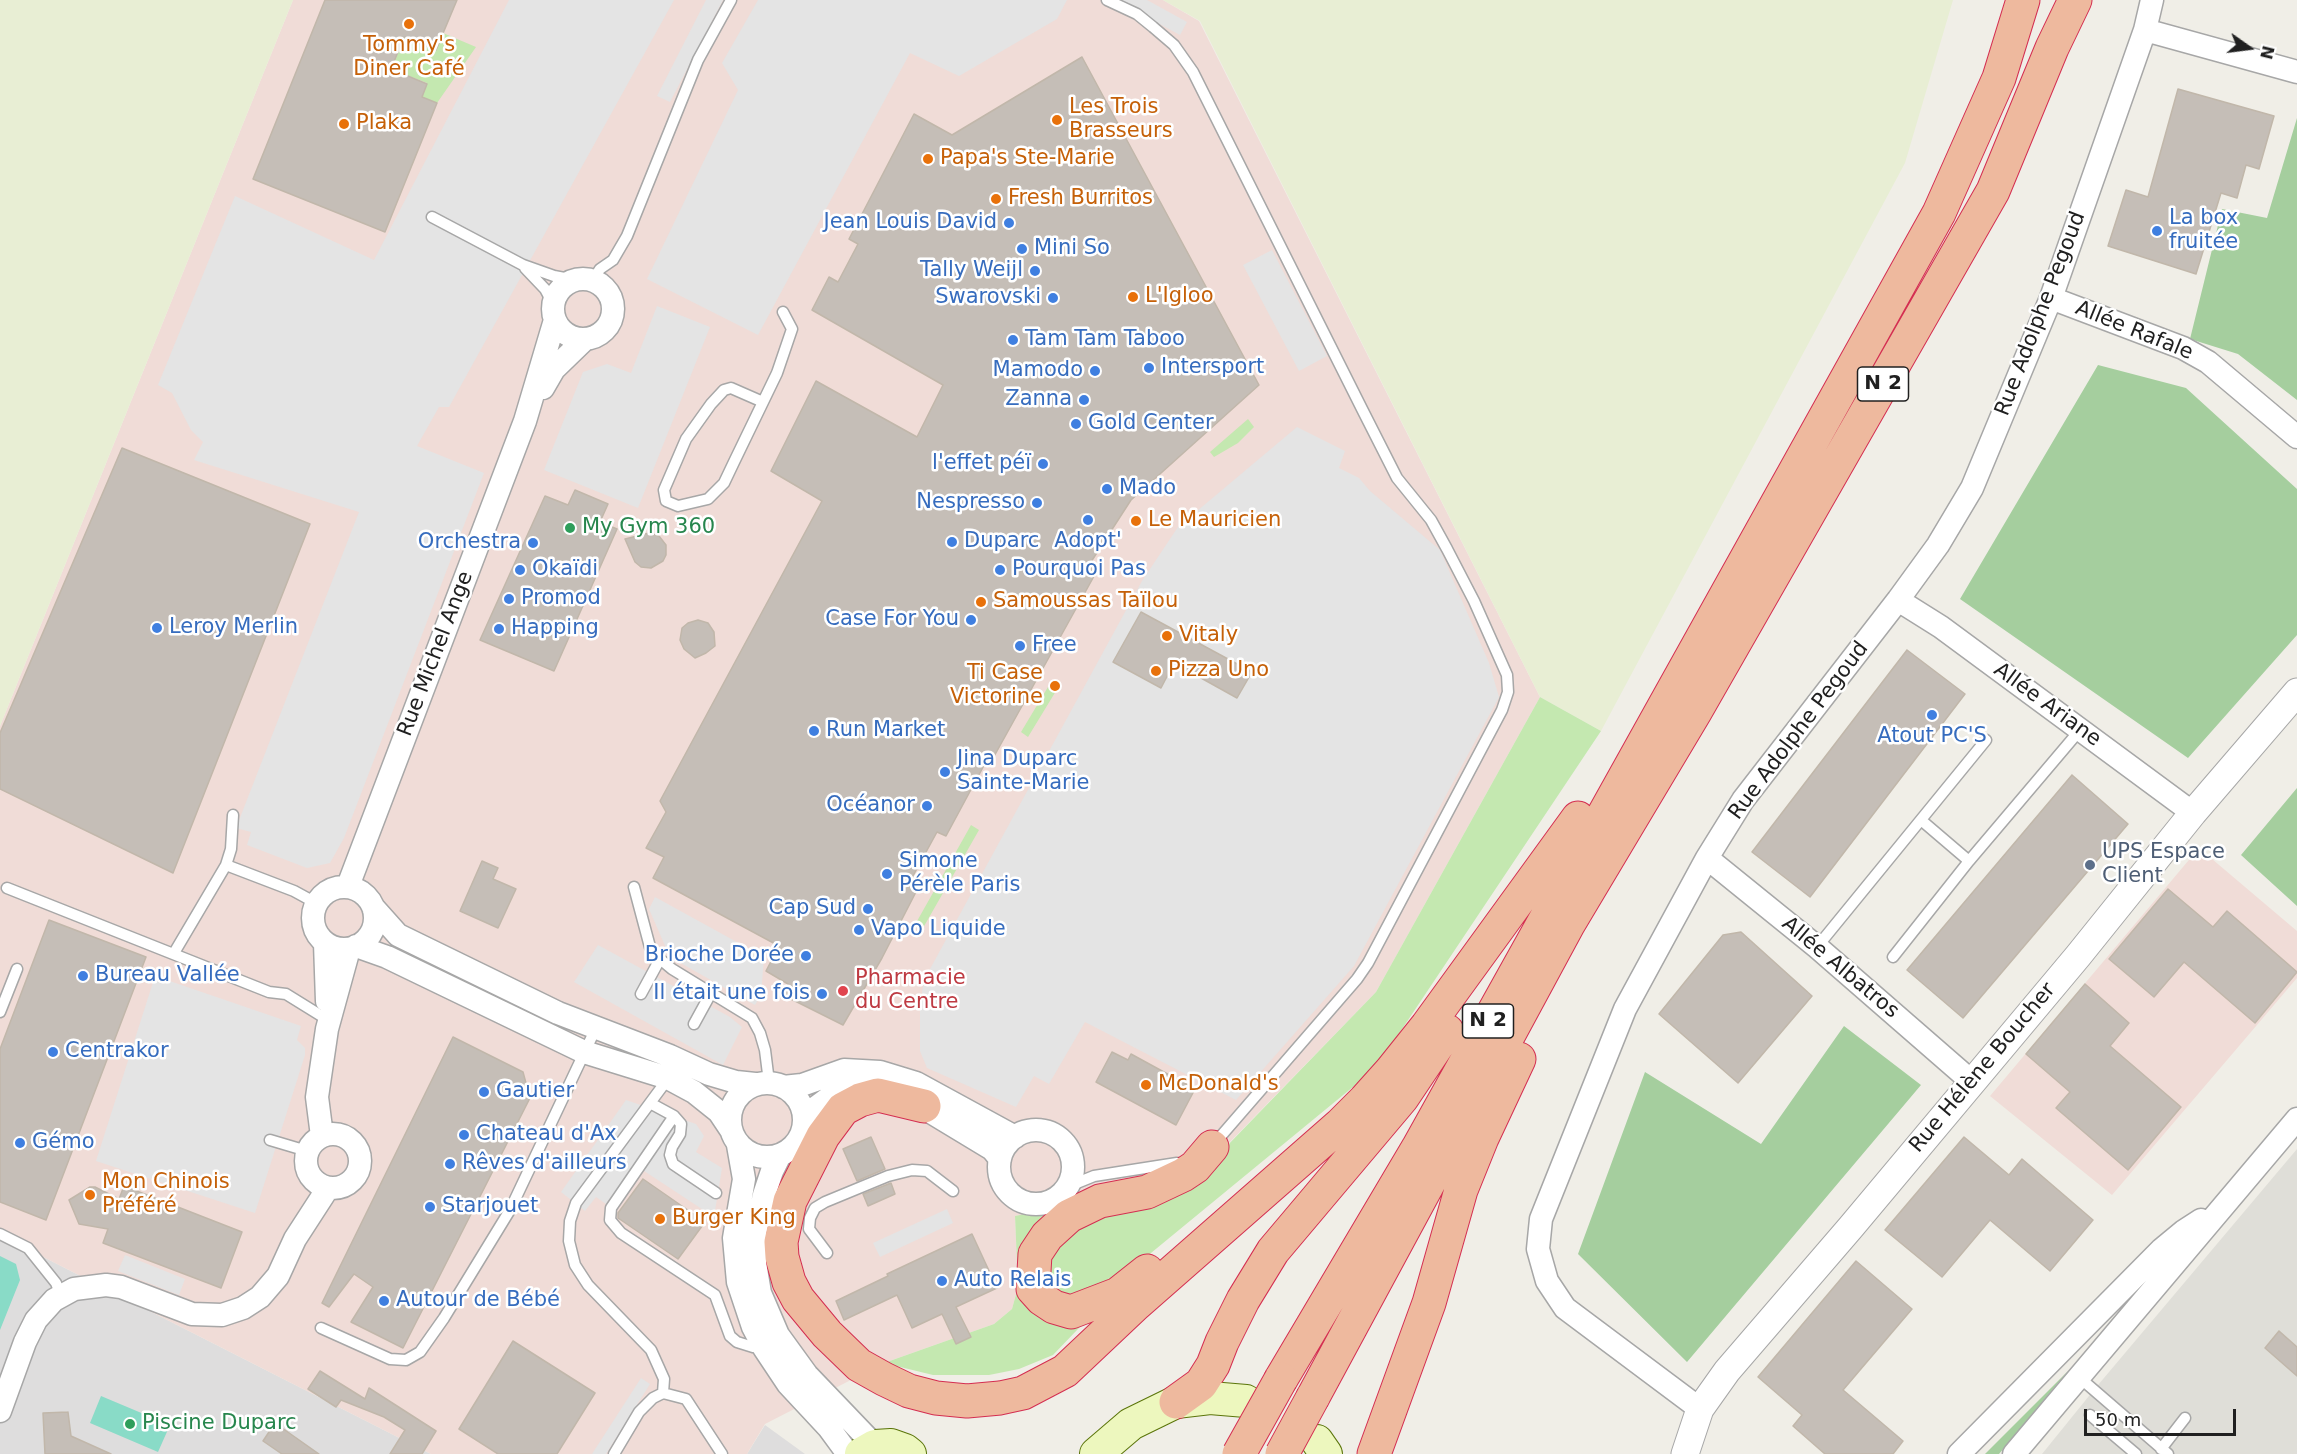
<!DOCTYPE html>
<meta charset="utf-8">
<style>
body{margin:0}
#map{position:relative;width:2297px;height:1454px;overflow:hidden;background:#f0eee7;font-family:"DejaVu Sans",sans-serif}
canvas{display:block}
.north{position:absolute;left:2219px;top:18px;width:60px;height:60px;-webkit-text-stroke:4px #fff;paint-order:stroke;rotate:104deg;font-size:16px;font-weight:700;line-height:24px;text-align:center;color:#202020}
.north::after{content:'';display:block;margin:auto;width:21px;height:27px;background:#202020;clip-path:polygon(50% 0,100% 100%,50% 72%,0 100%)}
.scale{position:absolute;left:2084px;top:1409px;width:152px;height:27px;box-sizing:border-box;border:3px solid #202020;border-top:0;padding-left:8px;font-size:18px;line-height:21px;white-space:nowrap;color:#202020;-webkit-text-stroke:4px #fff;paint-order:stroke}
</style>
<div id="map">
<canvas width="2297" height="1454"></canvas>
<div class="north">N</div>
<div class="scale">50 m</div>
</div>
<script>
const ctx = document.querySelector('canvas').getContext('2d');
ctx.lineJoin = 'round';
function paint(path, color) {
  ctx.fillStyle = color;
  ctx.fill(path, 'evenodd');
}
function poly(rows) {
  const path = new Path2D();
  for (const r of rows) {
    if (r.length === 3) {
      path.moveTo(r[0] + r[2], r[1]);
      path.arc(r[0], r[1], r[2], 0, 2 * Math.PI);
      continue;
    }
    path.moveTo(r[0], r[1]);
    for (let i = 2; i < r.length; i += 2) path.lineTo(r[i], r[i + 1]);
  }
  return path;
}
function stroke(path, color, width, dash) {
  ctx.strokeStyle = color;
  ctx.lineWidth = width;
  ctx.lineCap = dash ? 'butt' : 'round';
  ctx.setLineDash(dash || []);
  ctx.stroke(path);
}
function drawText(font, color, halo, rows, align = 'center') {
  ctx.font = font + ' "DejaVu Sans",sans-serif';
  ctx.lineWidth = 5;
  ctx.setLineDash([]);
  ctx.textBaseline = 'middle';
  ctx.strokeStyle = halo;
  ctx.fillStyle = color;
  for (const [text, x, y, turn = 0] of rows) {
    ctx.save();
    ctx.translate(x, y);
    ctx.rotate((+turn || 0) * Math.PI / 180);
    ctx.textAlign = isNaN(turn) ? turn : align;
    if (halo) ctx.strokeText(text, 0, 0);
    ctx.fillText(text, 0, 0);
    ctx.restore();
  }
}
const residential = poly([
 [0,1235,431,1454,0,1454],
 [765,1425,805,1454,747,1454]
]);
const commercial = poly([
 [293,0,1163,0,1199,21,1540,697,1376,992,1193,1180,1076,1192,1052,1208,1015,1216,1018,1287,1012,1309,994,1324,884,1363,765,1424,747,1454,431,1454,0,1235,0,726],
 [2199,848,2297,931,2297,978,2112,1195,1990,1096]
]);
const airport = poly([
 [2297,1149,2297,1454,2042,1454,2093,1391]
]);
const farmland = poly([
 [0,0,293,0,0,726],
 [1163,0,1953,0,1905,163,1601,731,1540,697,1200,21]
]);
const grass = poly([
 [443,33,476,47,437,103,422,97,427,83,391,69,404,37,436,50],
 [1248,419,1254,427,1238,443,1214,457,1210,452],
 [1048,687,1056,691,1028,737,1021,732],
 [1540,697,1601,731,1376,1068,1151,1253,1053,1355,1019,1369,989,1375,933,1375,884,1363,994,1324,1012,1309,1018,1287,1015,1216,1052,1208,1076,1192,1194,1180,1376,992],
 [971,825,979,830,923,928,916,923]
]);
const forest = poly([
 [2297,118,2297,400,2238,354,2190,339,2222,209,2267,218],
 [2098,365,2186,388,2297,489,2297,635,2188,758,1960,599],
 [2297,788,2297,906,2241,855],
 [1844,1026,1921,1085,1687,1362,1578,1254,1645,1072,1761,1144],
 [2069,1370,1999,1454,1985,1454]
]);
const pitch = poly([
 [0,1256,16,1264,20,1280,0,1330],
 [101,1396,170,1425,158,1452,90,1423]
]);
const parking = poly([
 [509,0,674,0,449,407,439,407,417,446,484,473,344,838,330,863,307,868,247,845,251,832,236,828,359,512,194,460,203,442,191,430,172,393,158,385,235,196,374,260],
 [706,0,723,0,670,102,657,96],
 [758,0,1067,0,1057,19,959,76,910,53,758,335,647,279,738,90,722,63],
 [1115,0,1147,0,1187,22,1180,35],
 [1272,250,1327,356,1299,371,1243,265],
 [657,306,710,327,638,508,544,470,583,372,607,364,631,373],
 [1297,427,1345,451,1339,468,1359,478,1370,491,1440,550,1489,663,1499,697,1354,966,1236,1100,1085,1022,1049,1084,1034,1076,1016,1107,927,1068,920,1051,920,1006,924,980,1142,581,1178,527],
 [655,897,764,957,761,995,755,1005,670,957,649,909],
 [598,945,730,1017,742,1027,723,1065,574,982],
 [155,976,301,1026,297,1040,305,1048,305,1055,255,1213,96,1161],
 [626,1100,696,1124,704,1136,696,1152,722,1168,714,1217,635,1165,606,1204,596,1197,585,1211,561,1192],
 [947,1209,953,1223,880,1257,873,1243],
 [125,1255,185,1279,179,1295,118,1271],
 [641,1378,650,1384,606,1454,592,1454]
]);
const building = poly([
 [325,0,457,0,436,50,404,37,391,69,427,84,422,97,437,103,385,232,253,179,325,0],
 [1082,57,1259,385,1131,500,1089,565,1098,569,992,760,988,758,946,836,937,832,908,885,917,890,882,958,843,1025,783,995,788,984,766,971,779,946,653,878,664,857,646,848,666,812,660,801,822,501,771,471,816,381,917,437,943,385,812,310,829,277,838,282,858,244,849,239,914,114,952,135,1082,57],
 [2178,89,2274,116,2259,169,2246,165,2237,198,2221,193,2196,274,2108,246,2126,190,2148,197,2178,89],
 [122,448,310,524,173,873,0,789,0,733,122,448],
 [575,490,608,504,600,522,617,529,554,671,480,640,545,496,568,505,575,490],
 [649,533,659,536,666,545,666,555,663,561,651,568,641,567,635,562,625,539,649,533],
 [1141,612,1252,672,1237,698,1174,663,1161,688,1113,662,1141,612],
 [698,620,708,623,714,632,715,646,706,653,695,658,684,649,680,640,682,628,688,623,698,620],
 [1907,650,1965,694,1810,897,1752,852,1907,650],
 [2072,775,2128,824,1963,1018,1907,970,2072,775],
 [482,861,498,868,493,879,516,889,498,928,460,911,482,861],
 [2168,889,2213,927,2227,911,2297,972,2255,1023,2184,962,2154,997,2109,959,2168,889],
 [49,920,146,957,46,1220,0,1202,0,1049,49,920],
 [1741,932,1812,996,1738,1083,1659,1014,1723,935,1741,932],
 [2085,984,2129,1023,2110,1046,2181,1107,2128,1170,2056,1108,2070,1092,2026,1054,2085,984],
 [453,1037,523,1072,530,1098,403,1348,351,1322,373,1287,354,1274,329,1307,322,1303,453,1037],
 [1112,1052,1128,1060,1131,1054,1195,1089,1176,1125,1096,1082,1112,1052],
 [871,1137,885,1169,857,1181,843,1149,871,1137],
 [1964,1137,2009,1175,2022,1159,2093,1220,2050,1271,1990,1220,1942,1277,1885,1230,1964,1137],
 [643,1179,705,1222,678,1259,618,1218,618,1213,643,1179],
 [891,1183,895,1194,868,1206,863,1194,891,1183],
 [124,1186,242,1232,221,1288,103,1243,108,1229,79,1224,69,1200,90,1187,95,1187,119,1199,124,1186],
 [972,1234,997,1288,956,1307,971,1337,956,1344,942,1314,912,1328,897,1295,844,1320,836,1301,888,1276,887,1274,972,1234],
 [1856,1261,1912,1309,1843,1390,1903,1441,1893,1454,1825,1454,1793,1426,1802,1415,1758,1377,1856,1261],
 [2279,1331,2297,1347,2297,1376,2265,1348,2279,1331],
 [513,1341,595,1393,557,1454,498,1454,459,1429,513,1341],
 [320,1371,365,1399,369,1388,436,1431,422,1454,390,1454,405,1430,384,1417,341,1400,336,1407,308,1389,320,1371],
 [68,1412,71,1436,111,1454,45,1454,43,1413,68,1412],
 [275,1423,319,1454,282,1454,263,1441,275,1423]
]);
const service = poly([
 [1107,0,1137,14,1153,27,1174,45,1193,72,1362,409,1397,478,1431,520,1447,549,1474,601,1507,675,1508,692,1502,710,1368,963,1357,979,1214,1144],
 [432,217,523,265,554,276,575,280],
 [525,268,545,289,553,304],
 [593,280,600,269,613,260,627,236,698,60,731,0],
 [763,402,731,388,724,390,711,404,686,439,664,490,666,501,678,506,708,499,724,483,734,462,763,402,777,373,792,329,783,312],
 [233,815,231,849,226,865,294,891,316,903],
 [1921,820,1969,861],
 [634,887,650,947,660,959,672,969,752,1018,760,1033,765,1050,769,1082],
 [7,888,269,992,286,994,328,1020],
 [1817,947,1986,740],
 [174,953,226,865],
 [1893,957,1969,861,2080,730],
 [641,994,660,959],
 [0,1012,17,969],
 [694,1024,711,993],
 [670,1076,650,1103,674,1116,611,1208,610,1220,621,1233,715,1295,730,1336,737,1342,753,1347,762,1348],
 [650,1103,576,1203,570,1221,569,1241,575,1265,588,1285,651,1350,664,1379,663,1393],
 [674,1116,681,1124,680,1134,672,1147,670,1155,673,1164,716,1193],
 [270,1140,307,1151],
 [1067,1187,1094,1176,1177,1163],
 [0,1234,28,1248,56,1283,61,1296],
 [827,1253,809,1229,810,1218,815,1208,825,1202,888,1176,912,1170,927,1171,953,1191],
 [321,1328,390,1359,406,1360,420,1352,444,1318,510,1210,596,1028],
 [2080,1378,2168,1454],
 [2090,1415,2136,1454],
 [2161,1449,2185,1418],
 [614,1454,639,1412,653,1398,663,1393,686,1399,722,1454]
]);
const minor = poly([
 [2145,30,2297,72],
 [583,309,30],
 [2051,298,2183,348,2208,362,2297,437],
 [543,388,554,369,585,339],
 [1898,600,1941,627,2193,813],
 [1707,858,1817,947,1971,1081],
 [348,886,525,421,555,320],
 [344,918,31],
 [373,907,398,935,558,1013,670,1056,709,1074,736,1082,755,1084],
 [325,943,327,1001],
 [356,946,387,957,584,1052,668,1078,694,1092,719,1112,731,1130],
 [767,1120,37],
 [783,1087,802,1085,844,1070,880,1072,916,1083,1015,1137],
 [911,1100,992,1149,1000,1159],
 [804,1116,838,1091,853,1086,877,1086],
 [1036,1167,37],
 [333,1161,27],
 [322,1136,317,1097,327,1029,349,949],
 [738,1145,744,1179,734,1238,738,1282,753,1327,764,1348,788,1384,829,1428,848,1454],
 [780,1155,772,1171,764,1195,755,1234,755,1263,760,1293,778,1335,807,1375,875,1446],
 [1700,1409,1565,1308,1547,1281,1538,1249,1541,1219,1625,1009,1707,858,1743,800,1898,600,1938,545,1972,488,2051,298,2145,30,2152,0],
 [0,1411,25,1342,36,1320,54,1300,74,1289,106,1285,121,1287,192,1314,222,1315,243,1308,260,1297,278,1276,295,1239,328,1188],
 [1959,1454,2161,1250,2184,1231,2201,1220],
 [2014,1454,2297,1119]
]);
const tertiary = poly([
 [1685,1454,1700,1409,1727,1371,1851,1227,2078,956,2193,813,2297,692]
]);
const secondary = poly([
 [1317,1441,1326,1454],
 [861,1454,875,1446,891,1445,905,1450,910,1454],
 [1096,1454,1131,1424,1176,1402,1210,1398,1246,1401]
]);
const trunk = poly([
 [924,1106,878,1095,860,1100,843,1109,823,1136,790,1201,781,1242,782,1257,789,1282,798,1299,827,1334,859,1365,884,1379,909,1391,936,1398,967,1401,1000,1398,1023,1393,1065,1371,1136,1304,1340,1125,1365,1100,1391,1071,1427,1026,1578,818],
 [1147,1271,1118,1294,1071,1312,1054,1307,1042,1299,1033,1289,1035,1254,1047,1236,1069,1216,1100,1201,1147,1192,1183,1175,1195,1167,1212,1147],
 [1281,1379,1418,1148,1939,213,1999,78,2023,0],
 [1313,1397,1569,923,1695,712,1993,191,2052,48,2075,0],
 [1176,1402,1201,1384,1213,1365,1222,1342,1243,1300,1273,1251,1402,1098,1447,1031],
 [1374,1454,1429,1303,1461,1190,1482,1138,1519,1059]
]);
const trunkBridge = poly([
 [1239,1454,1281,1379],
 [1282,1454,1313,1397]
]);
const markers = [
 [409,24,6,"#e8710a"],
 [1057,120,6,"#e8710a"],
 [344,124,6,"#e8710a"],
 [928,159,6,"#e8710a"],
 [996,199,6,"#e8710a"],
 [1009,223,6,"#3f7fe0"],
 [2157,231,6,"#3f7fe0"],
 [1022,249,6,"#3f7fe0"],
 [1035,271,6,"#3f7fe0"],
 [1133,297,6,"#e8710a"],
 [1053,298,6,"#3f7fe0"],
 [1013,340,6,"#3f7fe0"],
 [1149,368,6,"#3f7fe0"],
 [1095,371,6,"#3f7fe0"],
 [1084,400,6,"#3f7fe0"],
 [1076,424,6,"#3f7fe0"],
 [1043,464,6,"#3f7fe0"],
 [1107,489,6,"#3f7fe0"],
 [1037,503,6,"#3f7fe0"],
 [1088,520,6,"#3f7fe0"],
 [1136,521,6,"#e8710a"],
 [570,528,6,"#2e9e5b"],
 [952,542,6,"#3f7fe0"],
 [533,543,6,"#3f7fe0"],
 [520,570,6,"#3f7fe0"],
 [1000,570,6,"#3f7fe0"],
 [509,599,6,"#3f7fe0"],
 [981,602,6,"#e8710a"],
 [971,620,6,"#3f7fe0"],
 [157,628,6,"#3f7fe0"],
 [499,629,6,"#3f7fe0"],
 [1167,636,6,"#e8710a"],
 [1020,646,6,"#3f7fe0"],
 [1156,671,6,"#e8710a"],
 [1055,686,6,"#e8710a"],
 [1932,715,6,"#3f7fe0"],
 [814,731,6,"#3f7fe0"],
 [945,772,6,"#3f7fe0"],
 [927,806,6,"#3f7fe0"],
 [2090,865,6,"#5c6f8a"],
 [887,874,6,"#3f7fe0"],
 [868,909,6,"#3f7fe0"],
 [859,930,6,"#3f7fe0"],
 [806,956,6,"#3f7fe0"],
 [83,976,6,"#3f7fe0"],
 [843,991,6,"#e0444e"],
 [822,994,6,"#3f7fe0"],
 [53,1052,6,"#3f7fe0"],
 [1146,1085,6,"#e8710a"],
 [484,1092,6,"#3f7fe0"],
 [464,1135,6,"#3f7fe0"],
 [20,1143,6,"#3f7fe0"],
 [450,1164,6,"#3f7fe0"],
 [90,1195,6,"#e8710a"],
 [430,1207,6,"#3f7fe0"],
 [660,1219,6,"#e8710a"],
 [942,1281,6,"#3f7fe0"],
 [384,1301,6,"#3f7fe0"],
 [130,1424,6,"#2e9e5b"]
];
const shields = [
 [1883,384,51],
 [1488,1021,51]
];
const shieldNames = [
 ["N 2",1883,384],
 ["N 2",1488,1021]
];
const foodNames = [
 ["Tommy's",409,46,"center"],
 ["Diner Café",409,70,"center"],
 ["Les Trois",1069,108],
 ["Brasseurs",1069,132],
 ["Plaka",356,124],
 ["Papa's Ste-Marie",940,159],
 ["Fresh Burritos",1008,199],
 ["L'Igloo",1145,297],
 ["Le Mauricien",1148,521],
 ["Samoussas Taïlou",993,602],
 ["Vitaly",1179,636],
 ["Pizza Uno",1168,671],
 ["Ti Case",1043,674,"right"],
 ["Victorine",1043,698,"right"],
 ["McDonald's",1158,1085],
 ["Mon Chinois",102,1183],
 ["Préféré",102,1207],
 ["Burger King",672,1219]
];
const shopNames = [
 ["La box",2169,219],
 ["fruitée",2169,243],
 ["Jean Louis David",997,223,"right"],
 ["Mini So",1034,249],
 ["Tally Weijl",1023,271,"right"],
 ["Swarovski",1041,298,"right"],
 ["Tam Tam Taboo",1025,340],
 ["Intersport",1161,368],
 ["Mamodo",1083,371,"right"],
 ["Zanna",1072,400,"right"],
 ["Gold Center",1088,424],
 ["l'effet péï",1031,464,"right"],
 ["Mado",1119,489],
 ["Nespresso",1025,503,"right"],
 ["Duparc",964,542],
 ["Adopt'",1088,542,"center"],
 ["Orchestra",521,543,"right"],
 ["Okaïdi",532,570],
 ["Pourquoi Pas",1012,570],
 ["Promod",521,599],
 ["Case For You",959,620,"right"],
 ["Leroy Merlin",169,628],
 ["Happing",511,629],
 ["Free",1032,646],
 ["Run Market",826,731],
 ["Atout PC'S",1932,737,"center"],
 ["Jina Duparc",957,760],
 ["Sainte-Marie",957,784],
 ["Océanor",915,806,"right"],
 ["Simone",899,862],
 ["Pérèle Paris",899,886],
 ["Cap Sud",856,909,"right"],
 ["Vapo Liquide",871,930],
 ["Brioche Dorée",794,956,"right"],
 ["Bureau Vallée",95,976],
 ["Il était une fois",810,994,"right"],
 ["Centrakor",65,1052],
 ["Gautier",496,1092],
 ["Chateau d'Ax",476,1135],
 ["Gémo",32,1143],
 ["Rêves d'ailleurs",462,1164],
 ["Starjouet",442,1207],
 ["Auto Relais",954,1281],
 ["Autour de Bébé",396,1301]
];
const streetNames = [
 ["Rue Adolphe Pegoud",2041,314,-69],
 ["Allée Rafale",2134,331,22],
 ["Rue Michel Ange",436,654,-69],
 ["Allée Ariane",2047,705,36],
 ["Rue Adolphe Pegoud",1799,731,-53],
 ["Allée Albatros",1840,968,40],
 ["Rue Hélène Boucher",1983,1068,-50]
];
const leisureNames = [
 ["My Gym 360",582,528],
 ["Piscine Duparc",142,1424]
];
const serviceNames = [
 ["UPS Espace",2102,853],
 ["Client",2102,877]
];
const healthNames = [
 ["Pharmacie",855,979],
 ["du Centre",855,1003]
];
paint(residential, '#dedddd');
paint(commercial, '#f0dcd7');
paint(airport, '#dfded8');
paint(farmland, '#e8eed4');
paint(grass, '#c4e8b0');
paint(forest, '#a5ce9e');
paint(pitch, '#89dbc7');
paint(parking, '#e4e4e4');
paint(building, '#c5beb7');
stroke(building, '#c1b7aa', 1.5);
stroke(service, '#a7a7a7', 13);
stroke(minor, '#a7a7a7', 25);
stroke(tertiary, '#a7a7a7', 29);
stroke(secondary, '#5b750a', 34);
stroke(trunk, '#d42e51', 35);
stroke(service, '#fff', 10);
stroke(minor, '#fff', 22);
stroke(tertiary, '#fff', 27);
stroke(secondary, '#edf7be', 32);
stroke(trunk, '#eeb99e', 33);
stroke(trunkBridge, '#d42e51', 35, []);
stroke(trunkBridge, '#eeb99e', 33);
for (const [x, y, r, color] of markers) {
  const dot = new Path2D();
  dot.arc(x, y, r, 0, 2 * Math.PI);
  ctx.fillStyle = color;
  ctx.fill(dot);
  stroke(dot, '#fff', 2);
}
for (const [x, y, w] of shields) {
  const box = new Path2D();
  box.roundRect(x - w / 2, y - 17, w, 34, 4.5);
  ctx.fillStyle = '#fff';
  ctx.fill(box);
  stroke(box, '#202020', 1.5);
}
drawText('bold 20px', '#202020', null, shieldNames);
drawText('21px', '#c56008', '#fff', foodNames, 'left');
drawText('21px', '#366cbe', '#fff', shopNames, 'left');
drawText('21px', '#202020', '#fff', streetNames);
drawText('21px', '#27864d', '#fff', leisureNames, 'left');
drawText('21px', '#4e5e75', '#fff', serviceNames, 'left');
drawText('21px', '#be3a42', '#fff', healthNames, 'left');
</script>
